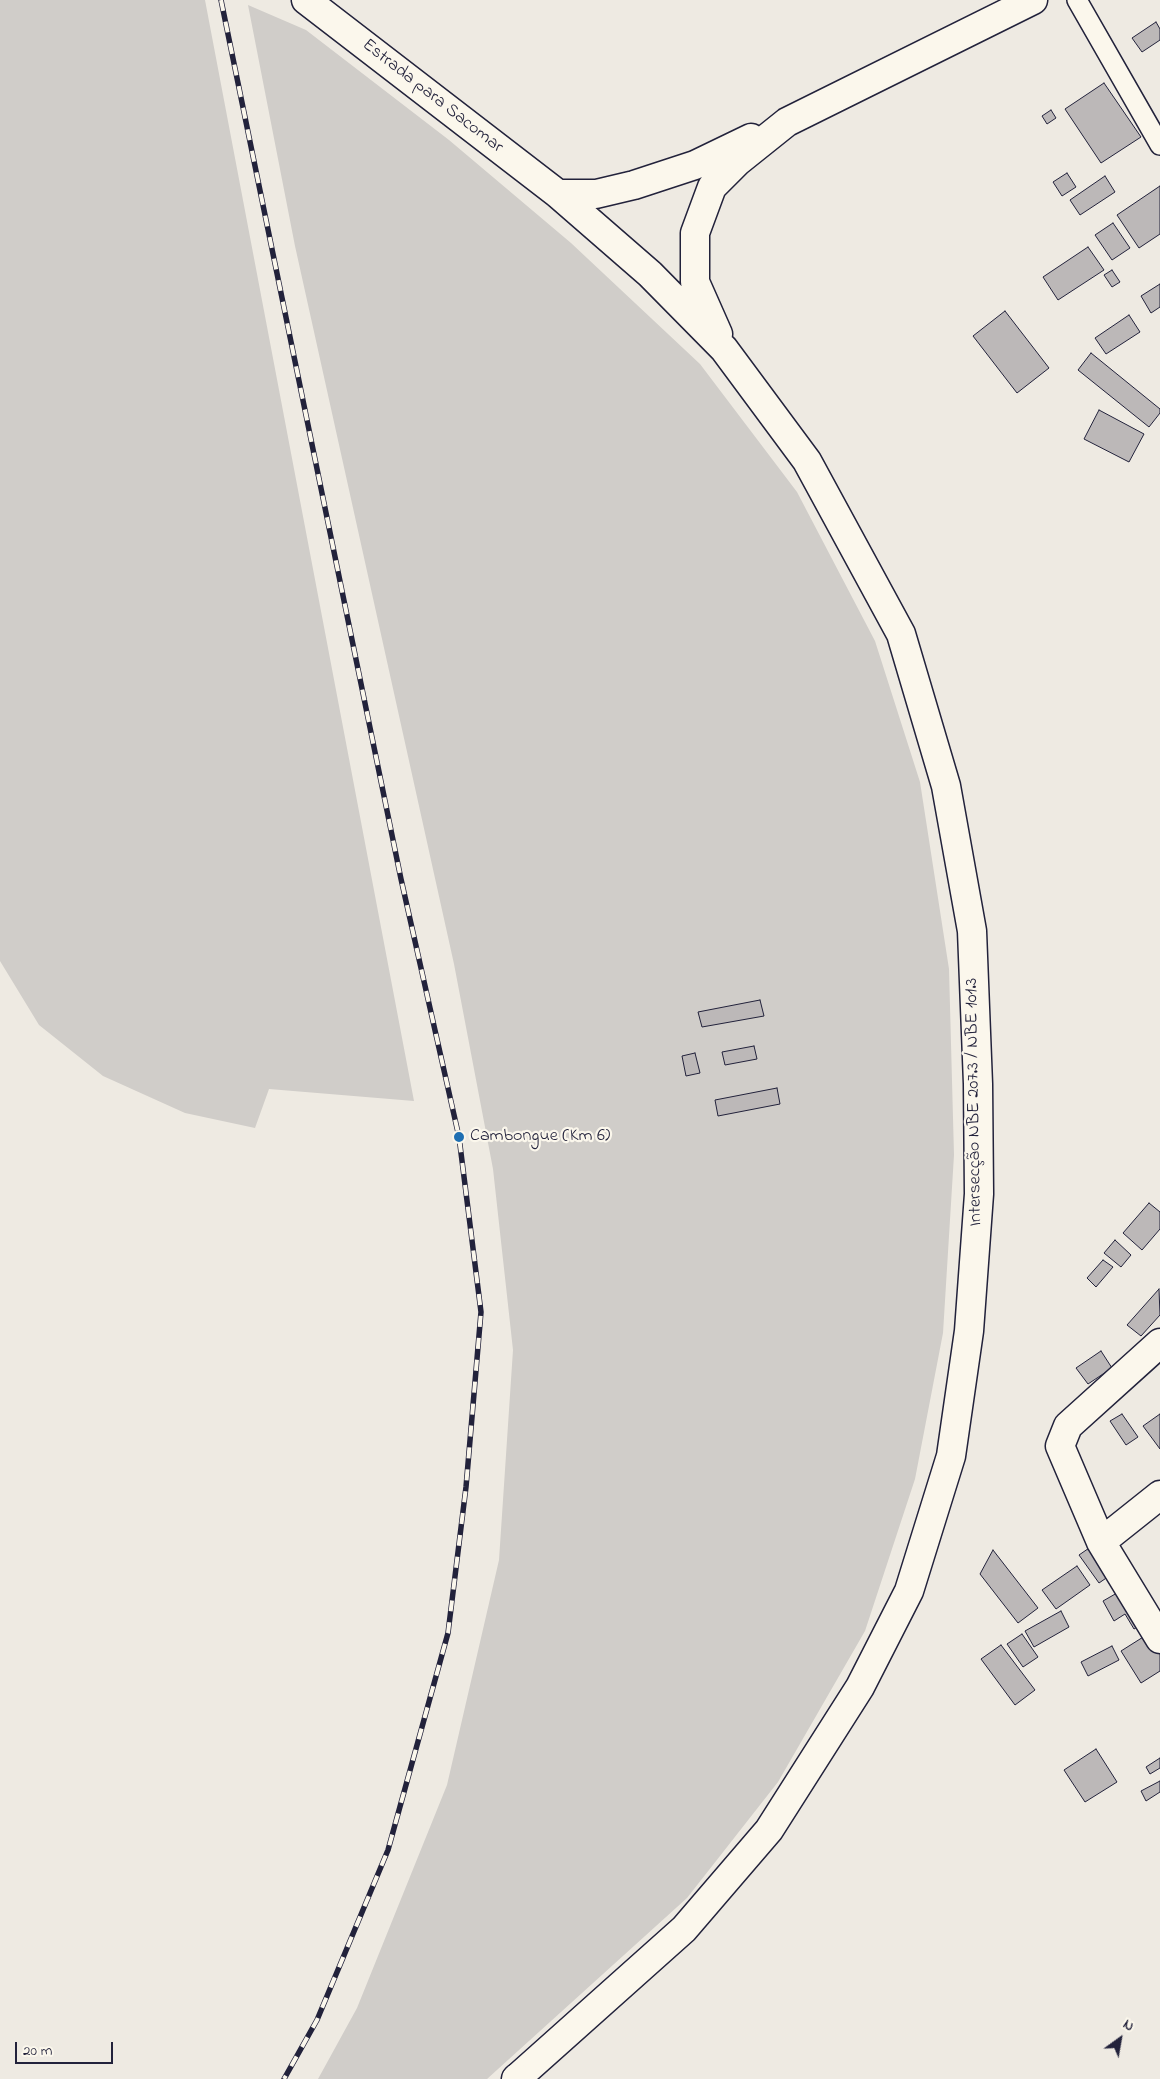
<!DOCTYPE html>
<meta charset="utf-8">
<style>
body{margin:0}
#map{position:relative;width:1160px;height:2079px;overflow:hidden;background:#eeeae2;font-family:"Indie Flower",sans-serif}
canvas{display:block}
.north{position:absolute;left:1095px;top:2014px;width:50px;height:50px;-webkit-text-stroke:4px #fbf7ec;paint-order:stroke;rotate:32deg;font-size:14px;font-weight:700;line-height:20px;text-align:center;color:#22223b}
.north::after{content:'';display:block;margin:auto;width:18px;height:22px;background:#22223b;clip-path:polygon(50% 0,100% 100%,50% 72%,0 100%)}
.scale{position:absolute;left:15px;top:2042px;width:98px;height:22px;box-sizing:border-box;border:2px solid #22223b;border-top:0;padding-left:6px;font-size:15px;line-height:18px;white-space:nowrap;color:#22223b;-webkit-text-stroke:4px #fbf7ec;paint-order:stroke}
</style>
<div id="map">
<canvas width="1160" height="2079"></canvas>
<div class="north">N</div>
<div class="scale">20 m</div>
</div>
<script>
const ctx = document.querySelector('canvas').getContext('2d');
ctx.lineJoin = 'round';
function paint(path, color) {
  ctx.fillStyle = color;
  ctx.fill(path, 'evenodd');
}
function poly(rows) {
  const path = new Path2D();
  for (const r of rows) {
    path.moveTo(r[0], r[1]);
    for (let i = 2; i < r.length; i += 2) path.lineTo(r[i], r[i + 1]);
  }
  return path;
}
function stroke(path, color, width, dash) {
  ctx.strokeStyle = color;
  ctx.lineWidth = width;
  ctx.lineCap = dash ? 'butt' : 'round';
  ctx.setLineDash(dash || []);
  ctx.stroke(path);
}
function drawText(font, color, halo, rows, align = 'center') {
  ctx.font = font + ' "Indie Flower",sans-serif';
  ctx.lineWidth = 4.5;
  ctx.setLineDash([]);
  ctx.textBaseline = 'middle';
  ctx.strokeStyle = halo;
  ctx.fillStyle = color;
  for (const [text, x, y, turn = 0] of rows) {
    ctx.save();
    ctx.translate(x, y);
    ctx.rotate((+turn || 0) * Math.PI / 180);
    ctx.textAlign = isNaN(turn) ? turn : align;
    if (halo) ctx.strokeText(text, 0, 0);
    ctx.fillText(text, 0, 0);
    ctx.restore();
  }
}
const green = poly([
 [0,0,205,0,414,1101,269,1089,255,1128,185,1113,103,1076,39,1025,0,961],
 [248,5,306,30,449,140,571,243,700,364,797,492,875,641,920,782,949,969,954,1155,943,1333,915,1479,865,1631,778,1782,687,1898,487,2079,318,2079,357,2008,447,1785,499,1560,513,1350,493,1169,454,964,295,246]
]);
const building = poly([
 [1156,22,1160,29,1160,40,1142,52,1132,38,1156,22],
 [1104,83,1141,137,1101,163,1065,109,1104,83],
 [1051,110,1056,118,1047,124,1042,116,1051,110],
 [1067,173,1076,187,1062,196,1053,182,1067,173],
 [1105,176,1115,192,1080,215,1070,200,1105,176],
 [1160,186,1160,234,1139,248,1117,215,1160,186],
 [1113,223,1130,248,1112,260,1095,235,1113,223],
 [1088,247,1104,270,1058,300,1043,277,1088,247],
 [1112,270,1120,282,1112,287,1104,275,1112,270],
 [1160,284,1160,307,1151,313,1141,296,1160,284],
 [1005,311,1049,368,1017,393,973,336,1005,311],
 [1129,315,1140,332,1106,354,1095,338,1129,315],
 [1091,353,1160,409,1160,413,1149,427,1078,370,1091,353],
 [1099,410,1144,434,1129,462,1084,439,1099,410],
 [760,1000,764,1016,702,1027,698,1012,760,1000],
 [754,1046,757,1059,725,1065,722,1052,754,1046],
 [695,1053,700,1073,686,1076,682,1056,695,1053],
 [777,1088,780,1104,718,1116,715,1100,777,1088],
 [1149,1203,1160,1212,1160,1229,1142,1250,1123,1233,1149,1203],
 [1115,1240,1131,1255,1121,1267,1104,1253,1115,1240],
 [1103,1260,1113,1267,1096,1287,1087,1278,1103,1260],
 [1159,1289,1160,1315,1141,1336,1127,1325,1159,1289],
 [1101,1351,1112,1368,1088,1384,1076,1368,1101,1351],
 [1122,1414,1138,1437,1126,1445,1110,1421,1122,1414],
 [1160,1414,1160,1449,1143,1426,1160,1414],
 [1095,1544,1115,1572,1099,1583,1079,1555,1095,1544],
 [993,1550,1038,1608,1018,1623,980,1574,993,1550],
 [1077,1566,1090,1585,1056,1609,1042,1590,1077,1566],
 [1124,1589,1144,1623,1134,1629,1125,1614,1114,1621,1103,1601,1124,1589],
 [1061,1611,1069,1627,1034,1647,1025,1631,1061,1611],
 [1022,1634,1038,1657,1023,1667,1007,1644,1022,1634],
 [1148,1634,1160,1654,1160,1671,1141,1683,1121,1651,1148,1634],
 [1001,1645,1035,1690,1015,1705,981,1659,1001,1645],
 [1112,1646,1119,1660,1088,1676,1081,1662,1112,1646],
 [1096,1749,1117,1782,1085,1802,1064,1770,1096,1749],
 [1160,1758,1160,1768,1150,1774,1146,1767,1160,1758],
 [1160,1781,1160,1792,1146,1801,1141,1791,1160,1781]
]);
const lane = poly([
 [1077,0,1160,145]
]);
const street = poly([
 [1160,1343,1068,1426,1060,1446,1101,1542,1160,1639],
 [1101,1542,1160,1495]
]);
const secondary = poly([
 [306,0,558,194,650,274,724,349,807,461,901,634,946,786,972,931,978,1084,979,1194,969,1331,951,1456,909,1591,860,1687,769,1830,684,1929,516,2079],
 [558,194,596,194,634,185,695,165,751,138],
 [718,334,695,282,695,233,712,187,737,162,787,122,1033,0]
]);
const primary = poly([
 [517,2078,517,2079]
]);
const rail = poly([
 [221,0,401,879,459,1137,481,1312,466,1487,448,1633,388,1850,317,2020,284,2079]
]);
const markers = [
 [459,1137,6,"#1f6fb2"]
];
const streetNames = [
 ["Estrada para Sacomar",432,97,38],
 ["Intersecção NBE 207.3 / NBE 101.3",975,1102,-91]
];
const poiNames = [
 ["Cambongue (Km 6)",470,1137]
];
paint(green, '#d0cdc9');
paint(building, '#bcb8b8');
stroke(building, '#22223b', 1);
stroke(lane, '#22223b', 22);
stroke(street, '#22223b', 31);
stroke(secondary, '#22223b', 31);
stroke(primary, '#22223b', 31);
stroke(lane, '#fbf7ec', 19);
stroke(street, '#fbf7ec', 28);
stroke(secondary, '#fbf7ec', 28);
stroke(primary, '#fbf7ec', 28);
stroke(rail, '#22223b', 5.5);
stroke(rail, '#fbf7ec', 4, [11]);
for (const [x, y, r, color] of markers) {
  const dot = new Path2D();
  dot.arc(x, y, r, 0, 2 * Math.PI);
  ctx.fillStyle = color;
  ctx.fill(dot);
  stroke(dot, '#fbf7ec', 2);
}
drawText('18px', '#22223b', '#fbf7ec', streetNames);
drawText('18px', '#22223b', '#fbf7ec', poiNames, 'left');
</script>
